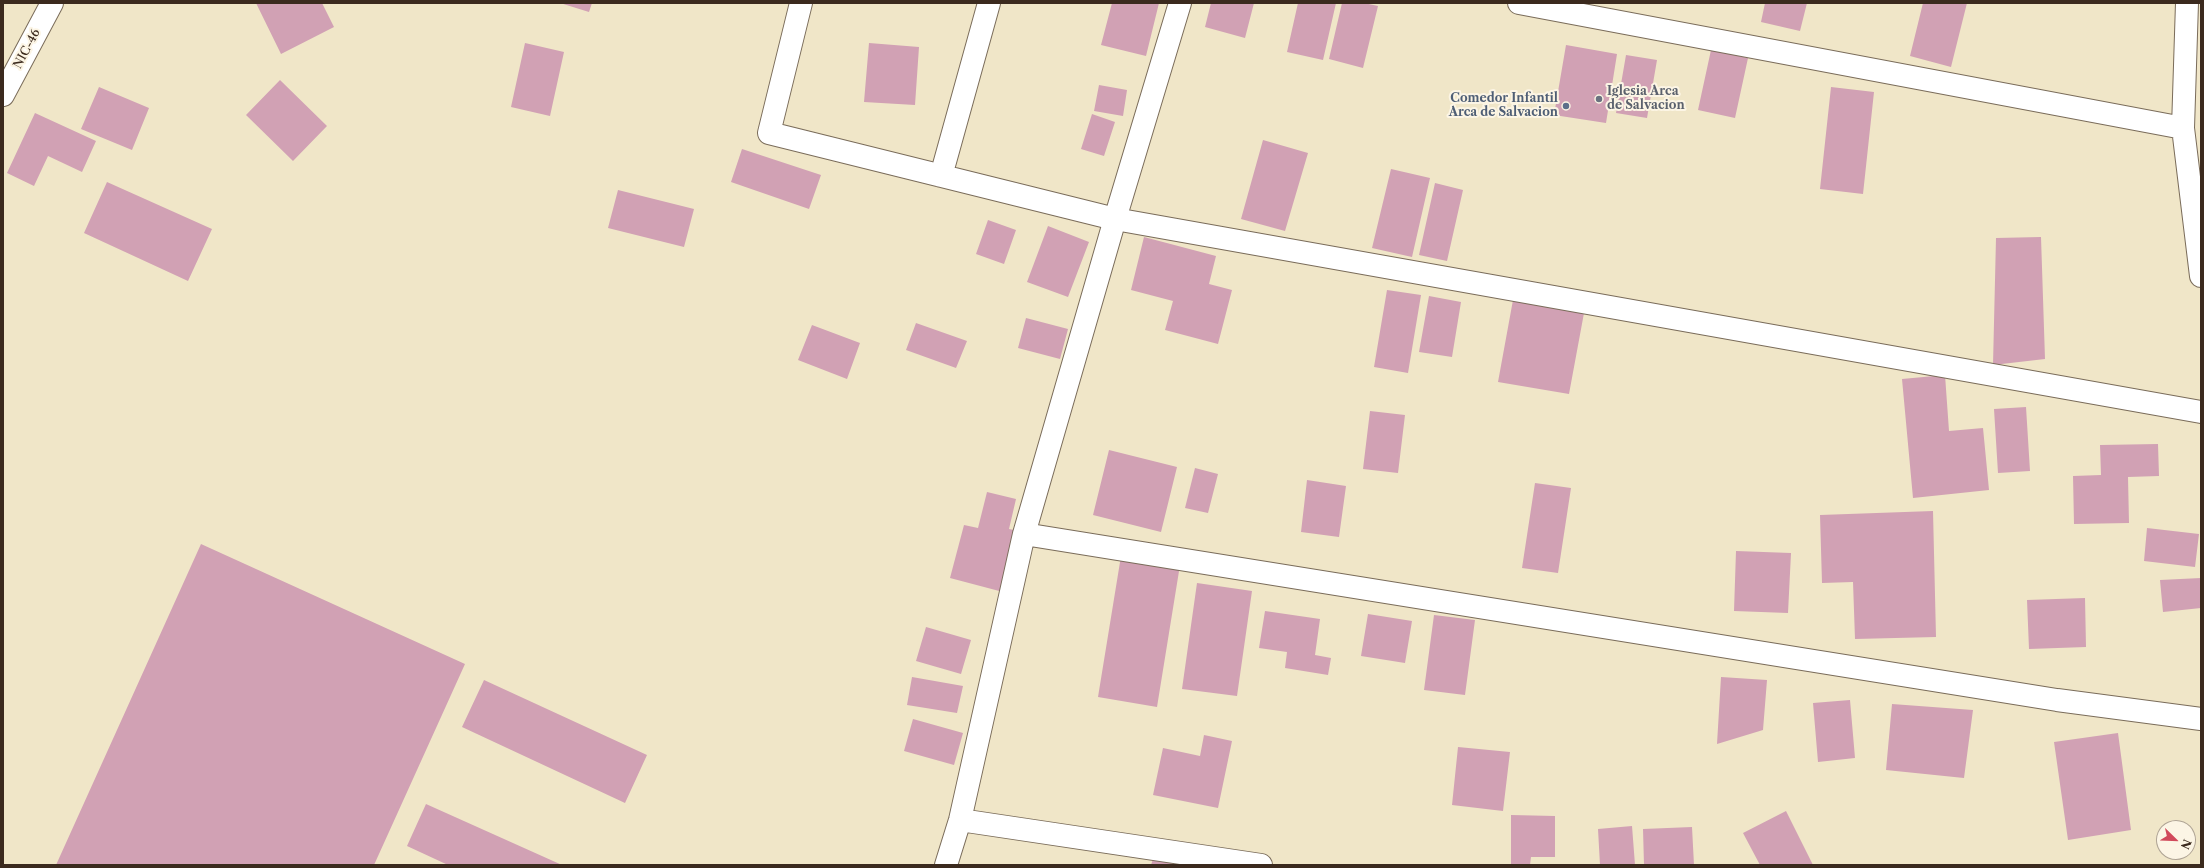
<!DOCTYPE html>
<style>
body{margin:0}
#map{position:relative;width:2204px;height:868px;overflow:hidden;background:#f0e6c8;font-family:"Libre Caslon Text",serif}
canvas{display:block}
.frame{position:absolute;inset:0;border:4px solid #3b2a1e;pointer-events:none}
.north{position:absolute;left:2156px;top:820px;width:40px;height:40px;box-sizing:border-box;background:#fcf5e5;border:1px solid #afa495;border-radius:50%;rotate:113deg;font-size:11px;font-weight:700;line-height:16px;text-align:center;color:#3b2a1e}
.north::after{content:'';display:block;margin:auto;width:14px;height:18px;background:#d1495b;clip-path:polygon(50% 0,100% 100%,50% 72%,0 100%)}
</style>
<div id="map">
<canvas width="2204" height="868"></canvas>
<div class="frame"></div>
<div class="north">N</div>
</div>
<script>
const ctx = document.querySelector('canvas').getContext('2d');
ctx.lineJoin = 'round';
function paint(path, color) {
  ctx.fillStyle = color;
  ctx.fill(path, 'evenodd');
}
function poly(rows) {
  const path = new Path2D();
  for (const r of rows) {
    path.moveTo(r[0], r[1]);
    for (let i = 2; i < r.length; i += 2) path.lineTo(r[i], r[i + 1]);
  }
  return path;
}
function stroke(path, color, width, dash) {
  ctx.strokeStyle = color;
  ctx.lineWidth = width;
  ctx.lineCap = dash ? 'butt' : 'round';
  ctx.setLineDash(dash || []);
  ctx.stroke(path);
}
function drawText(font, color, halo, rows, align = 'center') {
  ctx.font = font + ' "Libre Caslon Text",serif';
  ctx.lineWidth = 4;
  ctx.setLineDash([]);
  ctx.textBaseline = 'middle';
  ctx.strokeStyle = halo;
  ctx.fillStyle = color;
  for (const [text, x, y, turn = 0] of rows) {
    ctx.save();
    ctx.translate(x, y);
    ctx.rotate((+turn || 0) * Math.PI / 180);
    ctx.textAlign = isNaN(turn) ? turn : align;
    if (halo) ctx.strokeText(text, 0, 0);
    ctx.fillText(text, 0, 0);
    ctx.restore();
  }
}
const building = poly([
 [256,3,322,3,334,27,281,54],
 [560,3,592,3,589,12],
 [1112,3,1159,3,1146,56,1101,45],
 [1211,3,1254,3,1245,38,1205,27],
 [1298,3,1336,3,1323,60,1287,52],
 [1342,3,1364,3,1378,6,1363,68,1329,59],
 [1765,3,1807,3,1800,31,1761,22],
 [1923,3,1967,3,1951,67,1910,56],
 [525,43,564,52,550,116,511,107],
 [869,43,919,47,915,105,864,102],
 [1566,45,1617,54,1606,123,1554,115],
 [1711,50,1748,58,1735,118,1698,110],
 [1626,55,1657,60,1647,118,1616,113],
 [280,80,327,126,293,161,246,115],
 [1099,85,1127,90,1123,116,1094,111],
 [99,87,149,108,132,150,81,129],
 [1831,87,1874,92,1863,194,1820,189],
 [35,113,96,141,82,172,48,156,34,186,7,173],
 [1092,114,1115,122,1104,156,1081,149],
 [1263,140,1308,153,1285,231,1241,219],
 [742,149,821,175,809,209,731,182],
 [1391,169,1430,178,1412,257,1372,248],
 [107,182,212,229,188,281,84,233],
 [1435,183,1463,190,1447,261,1419,255],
 [618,190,694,209,684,247,608,228],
 [988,220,1016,230,1004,264,976,254],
 [1048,226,1089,242,1068,297,1027,282],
 [1144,237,1216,256,1209,284,1232,290,1218,344,1165,330,1173,301,1131,290],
 [2041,237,2045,359,1993,365,1996,238],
 [1387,290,1421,295,1408,373,1374,367],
 [1429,296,1461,302,1452,357,1419,352],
 [1513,300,1584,313,1569,394,1498,382],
 [1026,318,1068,329,1060,359,1018,348],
 [916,323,967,341,956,368,906,350],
 [812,325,860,343,847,379,798,360],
 [1945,375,1949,431,1983,428,1989,490,1913,498,1902,379],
 [2026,407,2030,471,1998,473,1994,409],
 [1370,411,1405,415,1398,473,1363,469],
 [2158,444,2159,476,2128,477,2129,523,2074,524,2073,476,2101,475,2100,445],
 [1109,450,1177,467,1161,532,1093,515],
 [1195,468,1218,474,1208,513,1185,508],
 [1307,480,1346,486,1339,537,1301,532],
 [1535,483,1571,488,1558,573,1522,568],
 [987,492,1016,499,1009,529,1019,531,1003,592,950,578,964,525,978,528],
 [1933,511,1936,637,1855,639,1853,582,1822,583,1820,515],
 [2147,528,2199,534,2195,567,2144,561],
 [201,544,465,664,374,865,56,865],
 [1736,551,1791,553,1788,613,1734,611],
 [1121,556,1180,565,1157,707,1098,697],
 [2201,578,2201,608,2163,612,2160,580],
 [1197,583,1252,591,1237,696,1182,689],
 [2085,598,2086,647,2029,649,2027,600],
 [1265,611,1320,619,1315,655,1331,658,1328,675,1285,668,1287,652,1259,648],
 [1368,614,1412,621,1405,663,1361,656],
 [1434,615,1475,620,1465,695,1424,690],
 [926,627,971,640,961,674,916,661],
 [912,677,963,686,957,713,907,705],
 [1721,677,1767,680,1763,730,1717,744],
 [484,680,647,755,625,803,462,727],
 [1850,700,1855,758,1818,762,1813,703],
 [1892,704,1973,710,1964,778,1886,770],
 [913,719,963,733,954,765,904,751],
 [2118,733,2131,830,2068,840,2054,742],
 [1204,735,1232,741,1218,808,1153,795,1163,748,1200,756],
 [1458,747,1510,752,1503,811,1452,805],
 [426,804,562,865,448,865,407,846],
 [1786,811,1813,865,1760,865,1743,833],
 [1511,815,1555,816,1555,857,1531,857,1530,865,1511,865],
 [1632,826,1635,865,1600,865,1598,829],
 [1692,827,1694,865,1644,865,1643,829],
 [1153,859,1174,864,1174,865,1151,865]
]);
const minor = poly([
 [801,3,769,133,1115,219,2201,412],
 [1519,3,2183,128],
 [2187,3,2183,128,2201,276],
 [3,95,52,3],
 [941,176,989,3],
 [1024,534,2057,700,2201,719],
 [960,820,1261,865],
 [946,865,960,820,1024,534,1115,219,1180,3]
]);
const markers = [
 [1599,99,4,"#6b7280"],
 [1566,106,4,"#5c6f8a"]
];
const streetNames = [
 ["NIC-46",27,49,-62]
];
const worshipNames = [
 ["Iglesia Arca",1607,92],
 ["de Salvacion",1607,106]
];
const serviceNames = [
 ["Comedor Infantil",1558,99],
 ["Arca de Salvacion",1558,113]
];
paint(building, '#d1a1b4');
stroke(minor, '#7a6c5a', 24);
stroke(minor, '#fff', 22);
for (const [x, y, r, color] of markers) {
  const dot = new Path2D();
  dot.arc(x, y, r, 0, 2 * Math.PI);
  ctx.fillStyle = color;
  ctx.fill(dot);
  stroke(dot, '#fcf5e5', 1.5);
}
drawText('12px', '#3b2a1e', '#fcf5e5', streetNames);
drawText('bold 12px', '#5b616d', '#fcf5e5', worshipNames, 'left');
drawText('bold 12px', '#4e5e75', '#fcf5e5', serviceNames, 'right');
</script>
